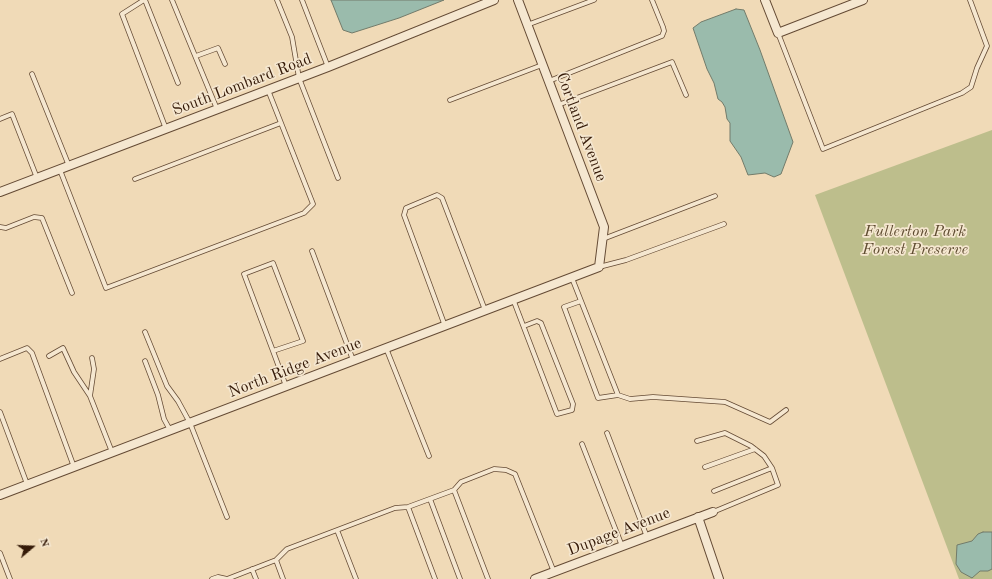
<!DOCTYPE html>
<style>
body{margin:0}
#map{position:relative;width:992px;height:579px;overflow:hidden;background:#f0dab7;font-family:"Old Standard TT",serif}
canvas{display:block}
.north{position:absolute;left:12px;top:527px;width:40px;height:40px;-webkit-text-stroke:3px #f5e7d0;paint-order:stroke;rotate:71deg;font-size:11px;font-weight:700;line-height:16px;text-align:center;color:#351a08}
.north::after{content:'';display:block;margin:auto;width:14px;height:18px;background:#351a08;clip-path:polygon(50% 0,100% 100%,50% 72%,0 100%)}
</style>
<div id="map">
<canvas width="992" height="579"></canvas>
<div class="north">N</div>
</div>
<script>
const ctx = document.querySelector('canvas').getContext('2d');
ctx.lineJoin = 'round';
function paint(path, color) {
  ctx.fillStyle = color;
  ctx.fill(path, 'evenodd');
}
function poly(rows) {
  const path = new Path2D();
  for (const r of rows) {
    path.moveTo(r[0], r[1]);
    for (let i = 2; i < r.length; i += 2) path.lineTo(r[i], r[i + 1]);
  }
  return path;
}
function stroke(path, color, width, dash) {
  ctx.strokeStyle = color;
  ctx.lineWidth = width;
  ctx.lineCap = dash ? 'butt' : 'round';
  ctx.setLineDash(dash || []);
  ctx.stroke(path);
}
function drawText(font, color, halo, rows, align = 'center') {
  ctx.font = font + ' "Old Standard TT",serif';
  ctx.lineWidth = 3.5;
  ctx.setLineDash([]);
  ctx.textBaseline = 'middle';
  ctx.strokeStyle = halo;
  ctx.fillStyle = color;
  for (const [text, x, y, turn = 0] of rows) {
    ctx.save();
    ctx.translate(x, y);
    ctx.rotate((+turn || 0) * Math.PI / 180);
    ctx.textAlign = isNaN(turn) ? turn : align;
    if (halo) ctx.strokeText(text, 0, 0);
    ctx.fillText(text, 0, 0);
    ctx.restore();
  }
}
const green = poly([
 [992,130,992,579,959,579,815,195]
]);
const water = poly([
 [331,0,444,0,399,18,352,33,343,30,331,0],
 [736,9,744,10,760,50,793,142,781,174,774,177,765,173,748,175,741,157,730,141,730,123,727,119,725,107,722,102,718,99,714,83,707,69,693,28,701,22,736,9],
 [983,532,992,532,992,569,988,571,980,571,972,578,961,572,956,564,957,545,972,541,978,534,983,532]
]);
const lane = poly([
 [144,0,122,14,166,129],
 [145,0,178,83],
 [172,0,217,109],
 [277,0,292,37,299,78,338,178],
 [302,0,328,67],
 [527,25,594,0],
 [778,33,823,149,962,93,971,87,977,68,987,46,970,0],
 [196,56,218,48,225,64],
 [32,74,69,166],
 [549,81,662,36,664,31,663,27,652,0],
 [450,100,542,65],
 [558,105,672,62,686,95],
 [0,119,12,114,37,178],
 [60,170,106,288,304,213,313,204,268,90],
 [135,179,281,123],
 [0,227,6,228,34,217,42,218,72,293],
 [603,239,715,196],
 [312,251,353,360],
 [599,267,626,260,724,224],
 [572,278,618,395],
 [513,299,557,414,572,410,573,404,541,323,537,321,524,326],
 [581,301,564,307,598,398,618,395,630,399,653,397,725,402,770,422,786,410],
 [445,326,404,215,406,208,437,195,442,198,485,310],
 [145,332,167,386,178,401,190,423,227,517],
 [386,348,429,456],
 [273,351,303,341,273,263,244,274,273,351,286,386],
 [49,356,63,348,74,372,90,396],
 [92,358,94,369,90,396,112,452],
 [0,359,27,348,32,353,74,467],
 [145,361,158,395,164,419,170,430],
 [0,412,27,484],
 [607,433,647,537],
 [697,441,725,433,751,446,764,456,772,468,778,485,713,512],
 [582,444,622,546],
 [705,467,755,449],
 [454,490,488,579],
 [714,491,772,468],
 [430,499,460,579],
 [408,507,435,579],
 [337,530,356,579],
 [0,553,10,579],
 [276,560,283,579],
 [252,569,256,579],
 [212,579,218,577,227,579,276,560,287,549,395,508,408,507,454,490,461,482,494,469,506,470,515,474,554,572]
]);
const street = poly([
 [765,0,778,33,863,0],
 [0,192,328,67,494,0],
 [0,495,599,267,604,227,518,0],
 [698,517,719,579],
 [535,579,713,512]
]);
const streetNames = [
 ["South Lombard Road",242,85,-21],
 ["Cortland Avenue",581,127,69],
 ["North Ridge Avenue",295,368,-21],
 ["Dupage Avenue",619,532,-21]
];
const parkNames = [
 ["Fullerton Park",915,232],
 ["Forest Preserve",915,250]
];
paint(green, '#bdbe8c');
paint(water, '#9abbac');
stroke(water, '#727b6a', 1);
stroke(lane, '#644a34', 5.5);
stroke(street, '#644a34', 10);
stroke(lane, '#f5e7d0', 4);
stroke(street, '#f5e7d0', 8);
drawText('16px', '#351a08', '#f5e7d0', streetNames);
drawText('italic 16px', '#5e4b30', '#f5e7d0', parkNames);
</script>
